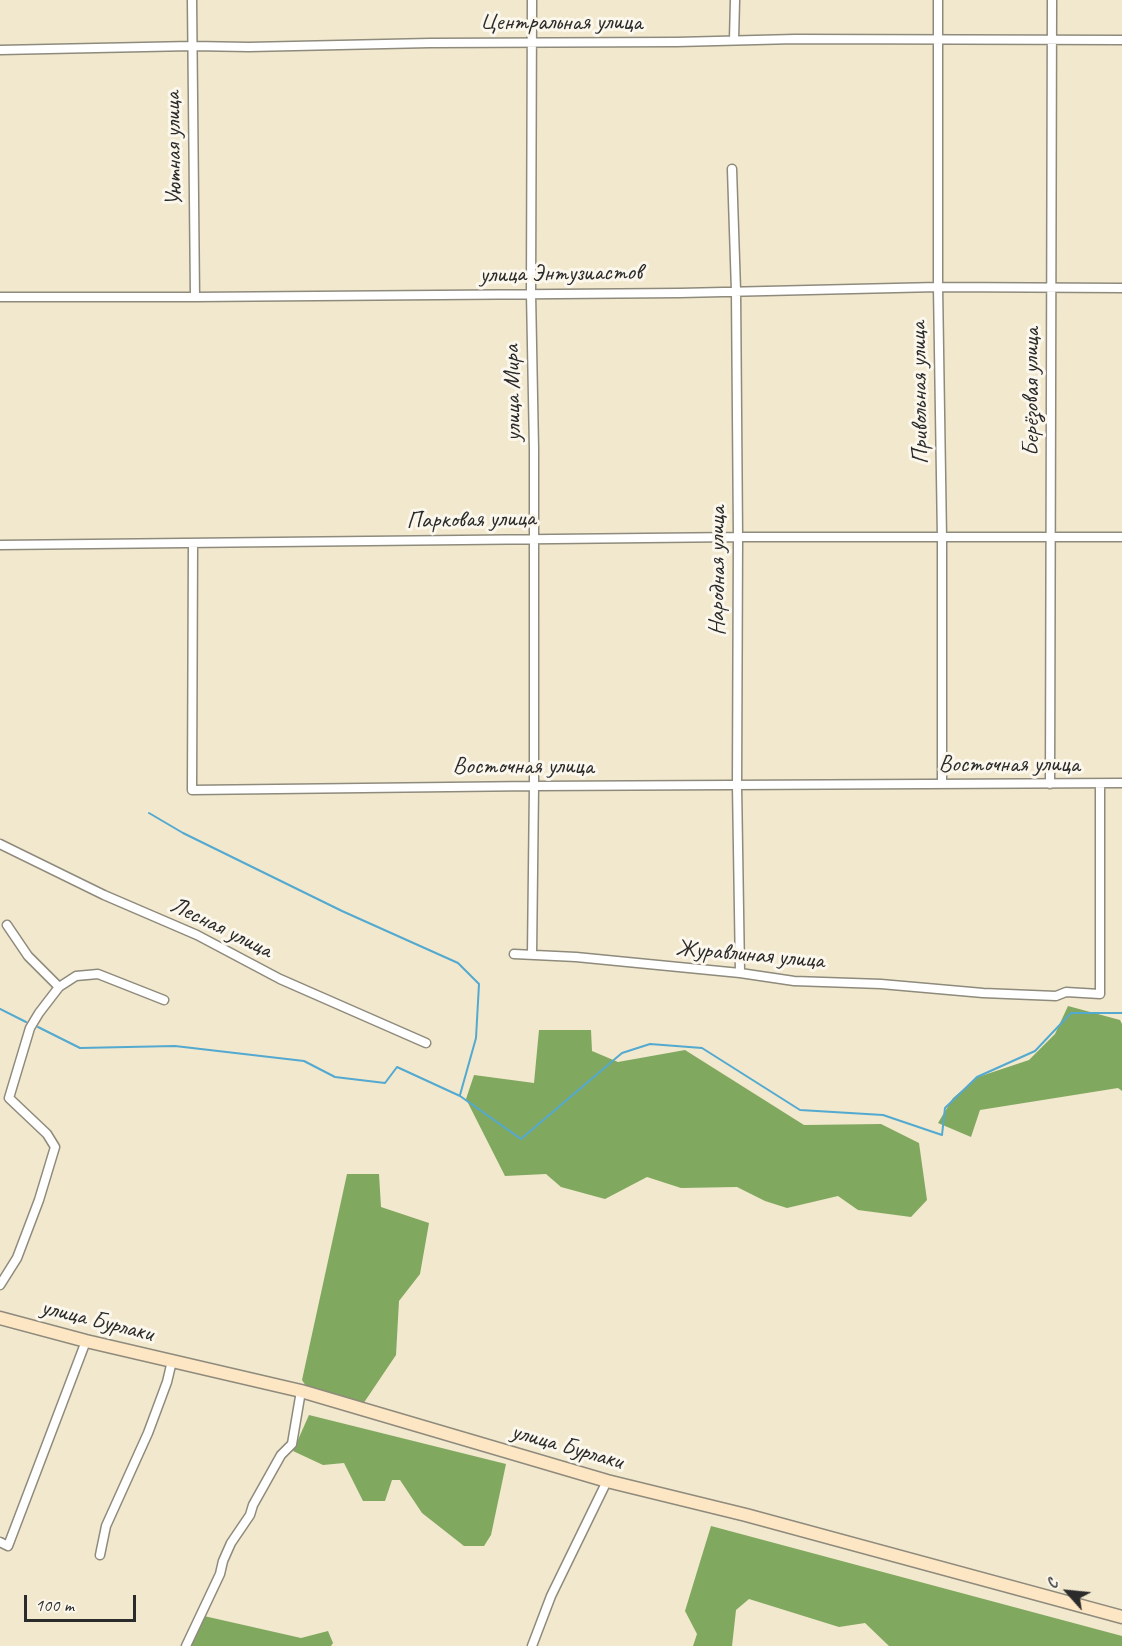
<!DOCTYPE html>
<meta charset="utf-8">
<style>
body{margin:0}
#map{position:relative;width:1122px;height:1646px;overflow:hidden;background:#f1e8cd;font-family:Caveat,sans-serif}
canvas{display:block}
.north{position:absolute;left:1038px;top:1562px;width:60px;height:60px;-webkit-text-stroke:4px #fbf7ec;paint-order:stroke;rotate:297deg;font-size:16px;font-weight:700;line-height:24px;text-align:center;color:#2b2b2b}
.north::after{content:'';display:block;margin:auto;width:21px;height:27px;background:#2b2b2b;clip-path:polygon(50% 0,100% 100%,50% 72%,0 100%)}
.scale{position:absolute;left:24px;top:1595px;width:112px;height:27px;box-sizing:border-box;border:3px solid #2b2b2b;border-top:0;padding-left:8px;font-size:18px;line-height:21px;white-space:nowrap;color:#2b2b2b;-webkit-text-stroke:4px #fbf7ec;paint-order:stroke}
</style>
<div id="map">
<canvas width="1122" height="1646"></canvas>
<div class="north">С</div>
<div class="scale">100 m</div>
</div>
<script>
const ctx = document.querySelector('canvas').getContext('2d');
ctx.lineJoin = 'round';
function paint(path, color) {
  ctx.fillStyle = color;
  ctx.fill(path, 'evenodd');
}
function poly(rows) {
  const path = new Path2D();
  for (const r of rows) {
    path.moveTo(r[0], r[1]);
    for (let i = 2; i < r.length; i += 2) path.lineTo(r[i], r[i + 1]);
  }
  return path;
}
function stroke(path, color, width, dash) {
  ctx.strokeStyle = color;
  ctx.lineWidth = width;
  ctx.lineCap = dash ? 'butt' : 'round';
  ctx.setLineDash(dash || []);
  ctx.stroke(path);
}
function drawText(font, color, halo, rows, align = 'center') {
  ctx.font = font + ' Caveat,sans-serif';
  ctx.lineWidth = 6;
  ctx.setLineDash([]);
  ctx.textBaseline = 'middle';
  ctx.strokeStyle = halo;
  ctx.fillStyle = color;
  for (const [text, x, y, turn = 0] of rows) {
    ctx.save();
    ctx.translate(x, y);
    ctx.rotate((+turn || 0) * Math.PI / 180);
    ctx.textAlign = isNaN(turn) ? turn : align;
    if (halo) ctx.strokeText(text, 0, 0);
    ctx.fillText(text, 0, 0);
    ctx.restore();
  }
}
const forest = poly([
 [1068,1006,1120,1020,1122,1024,1122,1091,1118,1088,980,1110,971,1137,938,1123,953,1098,978,1077,1029,1060,1055,1034],
 [539,1030,591,1030,592,1051,618,1062,685,1050,804,1125,881,1124,919,1143,927,1200,911,1217,858,1210,838,1196,787,1208,765,1201,737,1187,681,1188,647,1177,605,1199,561,1187,546,1174,505,1176,466,1099,474,1075,534,1083],
 [347,1174,379,1174,381,1207,429,1223,420,1274,399,1301,396,1355,363,1404,308,1389,302,1380],
 [309,1415,506,1464,491,1535,484,1546,464,1546,422,1513,400,1480,392,1480,385,1501,363,1501,344,1463,323,1465,293,1451],
 [711,1526,1122,1636,1122,1646,889,1646,865,1623,839,1627,749,1599,736,1610,732,1646,693,1646,697,1634,685,1611],
 [204,1616,301,1638,328,1631,333,1643,331,1646,190,1646]
]);
const stream = poly([
 [149,813,183,833,342,911,458,963,479,984,476,1038,460,1095],
 [0,1009,26,1022],
 [38,1027,80,1048,175,1046,304,1061,335,1077,385,1083,397,1067,460,1096,521,1139,622,1053,650,1044,702,1048,800,1110,883,1115,942,1135,945,1108,977,1077,1035,1051,1071,1013,1122,1013]
]);
const street = poly([
 [192,0,195,297],
 [938,0,938,287,942,538,942,784],
 [734,40,735,0],
 [0,50,192,46,249,47,430,43,677,42,795,39,1122,40],
 [732,169,736,291,738,537,737,785,740,973],
 [0,297,195,297,680,293,938,287,1122,288],
 [193,543,192,790,534,786,1122,783],
 [0,545,738,537,1122,537],
 [1050,784,1052,0],
 [0,844,104,895,197,935,280,979,426,1043],
 [7,925,28,956,59,987],
 [514,954,576,957,740,973,794,981,881,984,983,993,1056,996,1066,992,1100,994,1100,784],
 [532,955,534,786,534,449,531,293,532,0],
 [0,1285,17,1258,39,1200,55,1147,47,1134,9,1098,30,1028,39,1013,59,987,76,976,98,974,164,1000],
 [0,1542,8,1546,86,1341],
 [100,1555,106,1526,148,1433,167,1382,172,1361],
 [186,1646,220,1574,223,1561,231,1543,250,1515,253,1505,281,1455,292,1444,301,1391],
 [532,1646,551,1596,607,1481]
]);
const secondary = poly([
 [0,1318,86,1341,301,1391,607,1481,746,1515,1122,1617]
]);
const streetNames = [
 ["Центральная улица",561,23],
 ["Уютная улица",174,149,-91],
 ["улица Энтузиастов",561,274,-1],
 ["Берёзовая улица",1032,392,-90],
 ["улица Мира",513,393,-91],
 ["Привольная улица",920,393,-91],
 ["Парковая улица",471,520,-1],
 ["Народная улица",718,571,-90],
 ["Восточная улица",1009,765],
 ["Восточная улица",523,767],
 ["Лесная улица",221,928,26],
 ["Журавлиная улица",750,955,5],
 ["улица Бурлаки",97,1321,14],
 ["улица Бурлаки",567,1447,16]
];
paint(forest, '#80a85f');
stroke(stream, '#53a9d0', 2);
stroke(street, '#8e8a7c', 11);
stroke(secondary, '#8e8a7c', 15);
stroke(street, '#fff', 8);
stroke(secondary, '#fce6c4', 12);
drawText('24px', '#2b2b2b', '#fbf7ec', streetNames);
</script>
